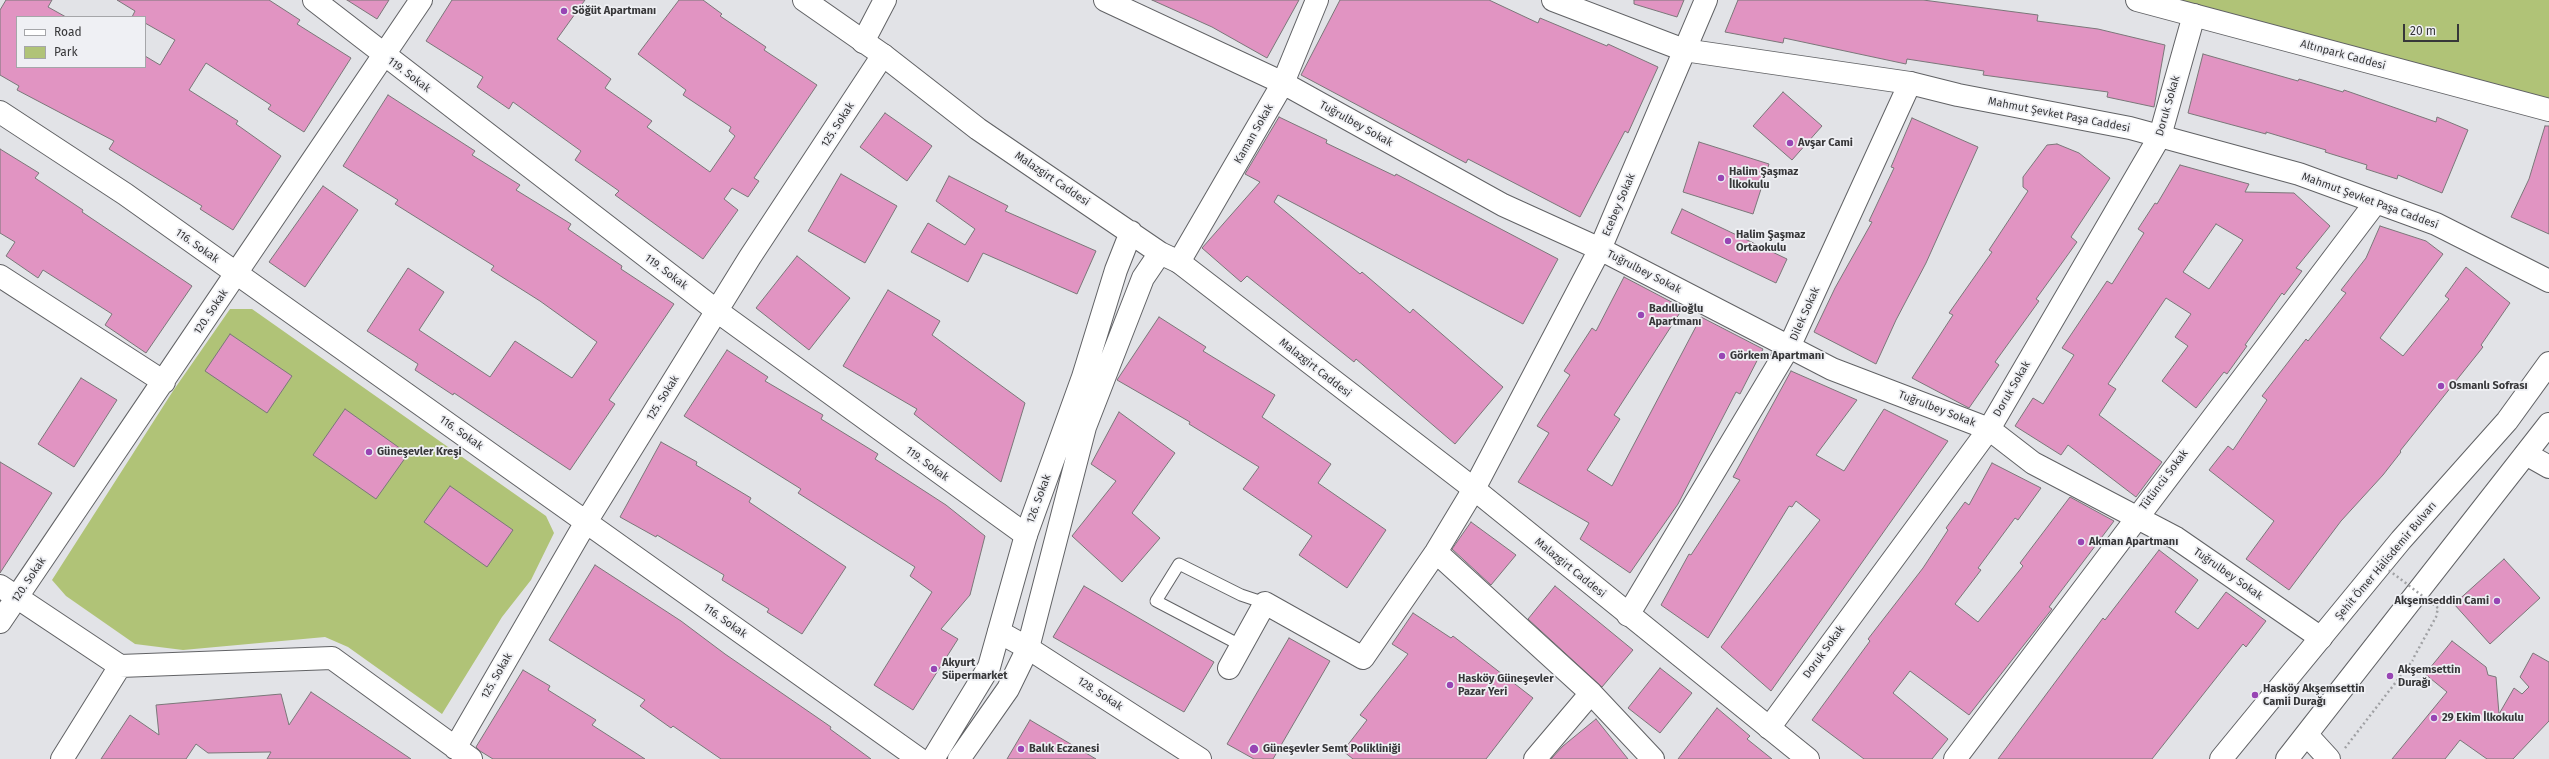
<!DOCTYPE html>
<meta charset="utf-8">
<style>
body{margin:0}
#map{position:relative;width:2549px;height:759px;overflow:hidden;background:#e2e3e7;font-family:"Fira Sans",sans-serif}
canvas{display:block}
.legend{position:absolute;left:16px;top:16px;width:130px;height:52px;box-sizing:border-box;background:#eff0f4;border:1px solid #a5a6a9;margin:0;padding:5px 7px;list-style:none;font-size:12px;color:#373739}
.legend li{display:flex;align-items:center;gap:8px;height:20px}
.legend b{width:20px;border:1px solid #a5a6a9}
.scale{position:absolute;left:2403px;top:24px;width:56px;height:18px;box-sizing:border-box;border:2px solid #373739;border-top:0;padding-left:5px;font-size:12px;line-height:14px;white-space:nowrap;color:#373739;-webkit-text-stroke:3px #eff0f4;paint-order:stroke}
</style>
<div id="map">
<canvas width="2549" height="759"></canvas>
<ul class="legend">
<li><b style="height:5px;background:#fff"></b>Road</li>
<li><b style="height:11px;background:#b0c377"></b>Park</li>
</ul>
<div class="scale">20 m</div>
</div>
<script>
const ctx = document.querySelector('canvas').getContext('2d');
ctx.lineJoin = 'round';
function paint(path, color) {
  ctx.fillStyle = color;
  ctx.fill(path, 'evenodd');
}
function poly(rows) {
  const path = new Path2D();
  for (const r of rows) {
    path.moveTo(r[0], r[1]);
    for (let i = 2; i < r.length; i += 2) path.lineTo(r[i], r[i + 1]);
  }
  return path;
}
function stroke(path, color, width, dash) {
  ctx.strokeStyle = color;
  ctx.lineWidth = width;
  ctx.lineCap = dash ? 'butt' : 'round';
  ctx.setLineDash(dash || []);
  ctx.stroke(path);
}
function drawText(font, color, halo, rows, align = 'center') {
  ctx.font = font + ' "Fira Sans",sans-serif';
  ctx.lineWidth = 3.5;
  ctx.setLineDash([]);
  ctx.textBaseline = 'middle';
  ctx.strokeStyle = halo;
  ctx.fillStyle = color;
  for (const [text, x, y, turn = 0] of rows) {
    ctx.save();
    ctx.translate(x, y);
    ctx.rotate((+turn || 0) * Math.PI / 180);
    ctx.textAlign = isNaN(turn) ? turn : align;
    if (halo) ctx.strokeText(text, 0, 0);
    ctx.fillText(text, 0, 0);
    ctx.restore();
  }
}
const green = poly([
 [2137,0,2549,0,2549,110],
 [230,309,252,309,546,516,554,533,531,580,502,617,442,714,348,647,325,637,183,650,135,644,66,596,52,580,173,391]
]);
const building = poly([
 [6,0,52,0,48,7,66,17,17,17,17,67,145,67,145,56,160,65,175,40,145,23,145,17,132,17,135,11,117,0,269,0,300,20,297,24,351,58,304,132,268,109,271,105,206,63,189,90,238,121,236,124,281,156,233,230,200,209,202,206,109,149,114,141,17,90,19,86,0,75,0,10,6,0],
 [347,0,389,0,377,19,347,0],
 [452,0,585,0,557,39,611,79,605,88,652,121,647,127,710,172,735,136,729,131,731,127,683,95,686,90,638,54,679,0,703,0,722,14,720,16,766,47,764,50,817,85,754,178,759,181,748,197,732,188,724,199,738,210,703,259,615,195,619,191,575,160,581,151,513,102,509,109,477,87,483,77,426,41,452,0],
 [1152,0,1299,0,1267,58,1212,27,1152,0],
 [1340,0,1489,0,1538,23,1540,18,1607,46,1608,44,1658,67,1628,133,1625,131,1580,217,1468,159,1466,163,1301,75,1340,0],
 [1634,0,1684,0,1677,17,1634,4,1634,0],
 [1738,0,1923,0,2038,15,2037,21,2098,29,2165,45,2154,107,2107,97,2108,92,1983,75,1984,71,1907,59,1906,64,1784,38,1783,43,1725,32,1738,0],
 [2203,54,2298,81,2299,79,2343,92,2344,90,2436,122,2437,117,2468,130,2442,193,2398,175,2397,179,2366,169,2367,165,2325,152,2326,150,2266,132,2266,134,2188,113,2203,54],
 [1783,92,1822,126,1792,160,1753,126,1783,92],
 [388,95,475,151,472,155,520,185,516,190,571,224,568,229,622,266,621,269,674,304,609,400,615,404,570,470,454,393,453,395,415,370,418,364,367,331,408,268,444,292,419,330,490,377,515,341,572,378,597,342,540,301,491,270,494,266,395,204,398,200,343,166,388,95],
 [885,113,932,146,907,181,860,147,885,113],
 [1279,117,1327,140,1326,143,1395,176,1396,174,1558,259,1523,324,1278,195,1274,202,1360,274,1362,272,1410,313,1413,309,1503,387,1455,444,1356,359,1354,362,1247,276,1241,282,1202,248,1260,182,1245,174,1279,117],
 [1912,118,1978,147,1926,263,1896,320,1876,364,1814,332,1835,288,1872,222,1869,221,1894,168,1891,167,1912,118],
 [2545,126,2549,126,2549,234,2511,217,2529,179,2545,126],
 [1699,142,1769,164,1753,214,1683,192,1699,142],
 [2057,144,2079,153,2110,178,2071,237,2077,242,2036,299,2039,301,1995,362,1999,365,1969,408,1912,378,1953,315,1949,313,1992,252,1989,250,2028,191,2023,187,2023,177,2047,145,2057,144],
 [0,149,39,173,35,178,83,210,82,212,192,286,146,353,105,325,112,314,43,270,38,278,6,256,15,242,0,233,0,149],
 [2180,165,2249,184,2245,192,2294,193,2330,226,2296,268,2302,271,2284,295,2282,293,2245,345,2247,346,2227,374,2224,372,2196,408,2162,381,2188,346,2175,337,2191,314,2166,298,2108,384,2116,389,2099,415,2162,462,2136,497,2068,445,2061,455,2015,426,2033,398,2043,404,2074,355,2062,348,2107,281,2112,284,2144,233,2138,229,2155,203,2157,204,2180,165],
 [2216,224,2243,240,2209,289,2183,272,2216,224],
 [841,174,897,206,865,263,808,231,841,174],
 [949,176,1008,206,1005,211,1096,251,1077,294,983,253,968,282,911,252,928,223,965,245,975,229,936,201,949,176],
 [323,186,358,210,305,287,269,262,323,186],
 [1682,209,1787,259,1776,283,1671,233,1682,209],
 [2380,226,2426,241,2443,254,2380,338,2403,356,2449,299,2445,296,2466,267,2510,303,2481,345,2483,347,2400,451,2401,452,2383,475,2341,521,2289,590,2246,559,2274,521,2209,470,2228,446,2233,450,2267,400,2262,396,2306,339,2308,341,2346,293,2341,290,2366,258,2380,226],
 [797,256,850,298,809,350,756,308,797,256],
 [1624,277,1683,308,1614,415,1620,419,1587,470,1612,486,1701,317,1763,349,1740,394,1736,392,1678,504,1630,573,1580,539,1589,523,1518,482,1549,433,1537,426,1570,375,1564,371,1592,328,1596,331,1624,277],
 [888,290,940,321,932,335,1025,403,1001,482,914,414,917,409,843,366,888,290],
 [1159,317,1206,347,1203,351,1275,395,1262,417,1331,464,1318,483,1386,530,1347,588,1299,555,1312,536,1243,489,1259,467,1189,424,1190,422,1117,380,1159,317],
 [230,334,292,376,267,413,205,371,230,334],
 [727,350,768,377,765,381,823,415,821,419,878,454,875,459,946,505,985,536,970,595,941,629,958,639,913,710,874,685,932,592,910,576,915,567,798,493,801,489,684,416,727,350],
 [1791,371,1857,400,1816,455,1844,471,1884,409,1948,441,1771,691,1721,647,1820,520,1796,501,1792,507,1789,506,1708,638,1661,605,1689,554,1691,555,1740,480,1733,477,1791,371],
 [81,378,117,400,74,467,38,444,81,378],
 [345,409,408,454,376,499,313,455,345,409],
 [1119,412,1175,453,1132,513,1160,538,1122,582,1072,536,1116,481,1091,464,1119,412],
 [661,442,697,462,696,465,751,498,749,502,846,567,802,634,767,612,769,609,722,580,724,575,657,535,656,537,620,517,661,442],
 [0,462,52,493,0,573,0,462],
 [1992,463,2041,488,2018,520,2015,518,1978,568,1981,570,1955,604,1978,622,2023,566,2020,563,2070,497,2114,521,2049,607,2052,609,1969,715,1910,671,1893,693,1948,739,1932,759,1864,759,1812,720,1870,641,1868,639,1923,568,1948,530,1946,528,1965,502,1969,505,1992,463],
 [450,486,513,530,487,567,424,522,450,486],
 [1471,522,1516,555,1491,585,1452,549,1471,522],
 [2159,550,2198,580,2175,612,2198,629,2226,592,2266,621,2246,647,2243,644,2152,759,1998,759,2103,618,2105,620,2159,550],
 [2504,559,2540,598,2490,644,2454,604,2504,559],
 [595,565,681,621,725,654,831,727,830,729,871,759,721,759,673,726,671,728,640,706,645,700,549,640,595,565],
 [1084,586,1214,662,1184,712,1053,637,1084,586],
 [1555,586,1633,650,1602,687,1528,619,1555,586],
 [1413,613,1451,638,1453,636,1533,698,1486,759,1353,759,1343,751,1367,720,1360,715,1408,654,1392,644,1413,613],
 [1289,638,1330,661,1273,759,1254,759,1227,744,1289,638],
 [2452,641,2486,667,2488,675,2496,677,2499,714,2514,688,2522,694,2529,687,2520,677,2533,653,2549,662,2549,721,2513,759,2487,759,2460,740,2445,759,2392,759,2447,692,2425,674,2452,641],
 [1660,668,1692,693,1660,733,1628,708,1660,668],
 [523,670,550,686,548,690,596,720,592,725,645,759,493,759,480,751,476,747,523,670],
 [311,692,411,759,267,759,271,752,208,753,196,744,186,759,101,759,130,715,159,735,156,705,281,694,289,725,311,692],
 [1717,708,1750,736,1747,739,1772,759,1678,759,1717,708],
 [1596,719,1628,759,1551,759,1563,746,1596,719],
 [1030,720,1096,759,1007,759,1030,720]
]);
const path = poly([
 [2414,657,2436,617,2438,608],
 [2345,748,2413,660]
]);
const service = poly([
 [1242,646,1156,601,1179,564,1241,595,1265,603]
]);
const minor = poly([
 [314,0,717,311,1026,535],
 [1105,0,1283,83,1503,205,1600,249,1832,369,1989,429,2033,463,2176,538,2321,638],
 [863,42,885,0],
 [0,112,125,194,919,759],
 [1179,262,1283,83,1317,0],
 [0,276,164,382],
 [2526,454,2549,467],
 [1436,552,1591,693,1653,759],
 [0,586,120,666,332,658,471,759],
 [1628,615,1790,345,1910,83],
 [0,622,421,0],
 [999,632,1028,648,1200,759],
 [1229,668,1265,603,1363,658,1436,552,1474,489,1600,249,1706,0],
 [1769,728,1989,429,2160,136,2194,15],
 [455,748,586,522,750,257,883,55],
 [62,759,120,666],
 [1535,759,1591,693],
 [1955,759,2376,202]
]);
const tertiary = poly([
 [804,0,883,55,978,129,1160,253,1179,262,1474,489,1808,759],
 [1553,0,1684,50,1910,83,1958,95,2130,128,2299,174,2436,224,2549,281],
 [2137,0,2549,110],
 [2307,735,2329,759],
 [933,759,989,667,1026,535,1083,377,1116,270,1131,232],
 [959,759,1008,689,1028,648,1085,427,1143,278,1160,253]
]);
const trunk = poly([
 [2221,759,2401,540,2507,421,2549,363],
 [2287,759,2549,424]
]);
const pathBridge = poly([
 [2377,561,2438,608]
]);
const markers = [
 [564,11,4,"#9845b4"],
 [1790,143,4,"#9845b4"],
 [1721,178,4,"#9845b4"],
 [1728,241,4,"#9845b4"],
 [1641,315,4,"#9845b4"],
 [1722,356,4,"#9845b4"],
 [2441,386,4,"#9845b4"],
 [369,452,4,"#9845b4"],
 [2081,542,4,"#9845b4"],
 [2497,601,4,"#9845b4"],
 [934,669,4,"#9845b4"],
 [2390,676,4,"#9845b4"],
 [1450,685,4,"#9845b4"],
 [2255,695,4,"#9845b4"],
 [2434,718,4,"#9845b4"],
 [1021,749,4,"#9845b4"],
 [1254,749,5,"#9845b4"]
];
const poiNames = [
 ["Söğüt Apartmanı",572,11],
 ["Avşar Cami",1798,143],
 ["Halim Şaşmaz",1729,172],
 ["İlkokulu",1729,185],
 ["Halim Şaşmaz",1736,235],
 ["Ortaokulu",1736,248],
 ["Badıllıoğlu",1649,309],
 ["Apartmanı",1649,322],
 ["Görkem Apartmanı",1730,356],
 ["Osmanlı Sofrası",2449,386],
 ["Güneşevler Kreşi",377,452],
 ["Akman Apartmanı",2089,542],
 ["Akşemseddin Cami",2489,601,"right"],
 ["Akyurt",942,663],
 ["Süpermarket",942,676],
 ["Akşemsettin",2398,670],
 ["Durağı",2398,683],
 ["Hasköy Güneşevler",1458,679],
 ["Pazar Yeri",1458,692],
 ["Hasköy Akşemsettin",2263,689],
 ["Camii Durağı",2263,702],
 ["29 Ekim İlkokulu",2442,718],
 ["Balık Eczanesi",1029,749],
 ["Güneşevler Semt Polikliniği",1263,749]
];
const streetNames = [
 ["Altınpark Caddesi",2343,55,15],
 ["119. Sokak",409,75,37],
 ["Doruk Sokak",2168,106,-74],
 ["Mahmut Şevket Paşa Caddesi",2059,115,11],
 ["Tuğrulbey Sokak",1356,124,29],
 ["125. Sokak",838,125,-57],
 ["Kaman Sokak",1254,134,-60],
 ["Malazgirt Caddesi",1052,179,34],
 ["Mahmut Şevket Paşa Caddesi",2370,201,20],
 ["Ecebey Sokak",1619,205,-67],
 ["116. Sokak",197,246,35],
 ["119. Sokak",666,272,37],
 ["Tuğrulbey Sokak",1644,272,27],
 ["120. Sokak",211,312,-56],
 ["Dilek Sokak",1805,314,-66],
 ["Malazgirt Caddesi",1315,368,38],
 ["Doruk Sokak",2012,389,-60],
 ["125. Sokak",663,398,-58],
 ["Tuğrulbey Sokak",1937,409,21],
 ["116. Sokak",461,433,35],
 ["119. Sokak",927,464,36],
 ["Tütüncü Sokak",2164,480,-53],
 ["126. Sokak",1039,499,-70],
 ["Şehit Ömer Halisdemir Bulvarı",2386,561,-50],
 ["Malazgirt Caddesi",1570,568,39],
 ["Tuğrulbey Sokak",2228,574,35],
 ["120. Sokak",29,580,-56],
 ["116. Sokak",725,621,35],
 ["Doruk Sokak",1824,652,-54],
 ["125. Sokak",497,676,-60],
 ["128. Sokak",1100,694,33]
];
paint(green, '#b0c377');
paint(building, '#e194c2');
stroke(building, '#7a7779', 1);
stroke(service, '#616265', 13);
stroke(minor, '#616265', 24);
stroke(tertiary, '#616265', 24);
stroke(trunk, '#616265', 24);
stroke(path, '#a0a1a4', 2.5, [2, 3]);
stroke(service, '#fff', 11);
stroke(minor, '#fff', 22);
stroke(tertiary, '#fff', 22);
stroke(trunk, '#fff', 22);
stroke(pathBridge, '#a0a1a4', 2.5, [2, 3]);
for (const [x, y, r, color] of markers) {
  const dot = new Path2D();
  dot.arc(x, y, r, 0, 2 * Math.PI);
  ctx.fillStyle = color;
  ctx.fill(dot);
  stroke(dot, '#eff0f4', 1.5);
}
drawText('bold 11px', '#373739', '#eff0f4', poiNames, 'left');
drawText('11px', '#373739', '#eff0f4', streetNames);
</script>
